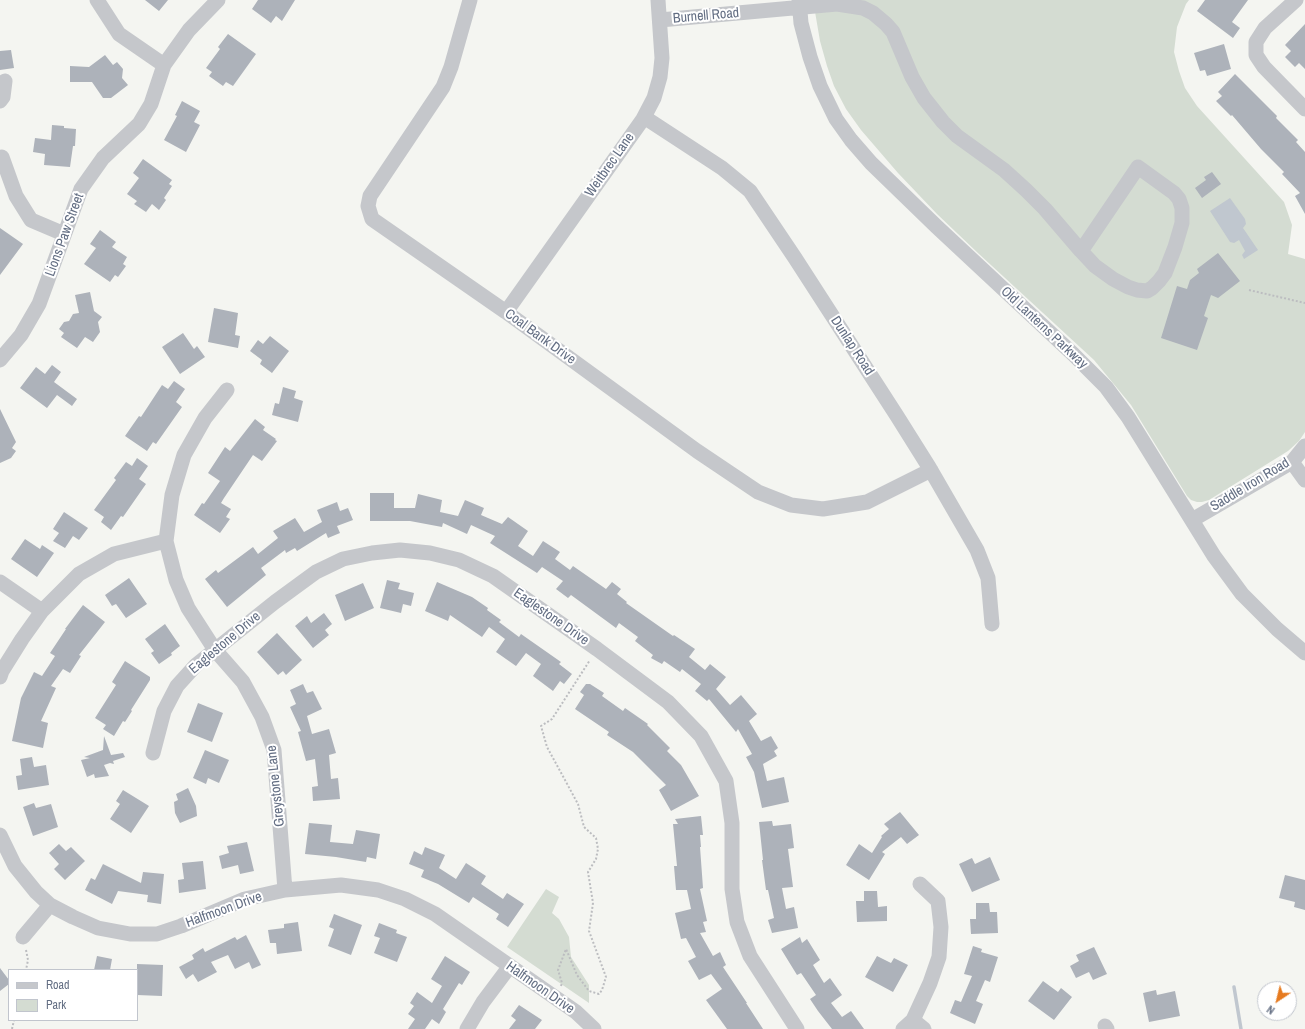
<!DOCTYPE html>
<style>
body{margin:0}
#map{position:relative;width:1305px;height:1029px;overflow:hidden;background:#f4f5f1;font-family:"Archivo Narrow",sans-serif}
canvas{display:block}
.legend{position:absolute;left:8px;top:969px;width:130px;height:52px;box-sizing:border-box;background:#fff;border:1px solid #c1c5cd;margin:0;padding:5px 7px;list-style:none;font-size:12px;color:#636e83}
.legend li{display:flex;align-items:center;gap:8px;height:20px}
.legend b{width:20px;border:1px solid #c1c5cd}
.north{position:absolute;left:1257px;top:981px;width:40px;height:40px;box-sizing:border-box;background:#fff;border:1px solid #c1c5cd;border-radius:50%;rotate:215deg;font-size:11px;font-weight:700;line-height:16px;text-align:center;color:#636e83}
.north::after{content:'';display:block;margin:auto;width:14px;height:18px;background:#e67b20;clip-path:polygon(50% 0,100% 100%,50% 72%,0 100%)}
</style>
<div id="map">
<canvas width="1305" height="1029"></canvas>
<ul class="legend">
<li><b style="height:5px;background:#c5c7cb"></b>Road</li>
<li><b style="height:11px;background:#d4dcd2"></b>Park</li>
</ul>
<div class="north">N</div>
</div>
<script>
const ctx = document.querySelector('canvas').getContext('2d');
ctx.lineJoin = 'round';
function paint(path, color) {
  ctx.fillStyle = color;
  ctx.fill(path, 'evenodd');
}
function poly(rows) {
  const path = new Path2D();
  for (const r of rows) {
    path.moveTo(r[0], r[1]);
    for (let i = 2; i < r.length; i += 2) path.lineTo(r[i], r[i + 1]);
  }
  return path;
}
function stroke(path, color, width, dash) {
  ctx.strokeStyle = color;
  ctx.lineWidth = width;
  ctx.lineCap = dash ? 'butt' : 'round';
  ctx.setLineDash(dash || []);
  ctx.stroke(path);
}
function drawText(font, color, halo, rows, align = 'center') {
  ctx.font = font + ' "Archivo Narrow",sans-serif';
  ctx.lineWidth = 4;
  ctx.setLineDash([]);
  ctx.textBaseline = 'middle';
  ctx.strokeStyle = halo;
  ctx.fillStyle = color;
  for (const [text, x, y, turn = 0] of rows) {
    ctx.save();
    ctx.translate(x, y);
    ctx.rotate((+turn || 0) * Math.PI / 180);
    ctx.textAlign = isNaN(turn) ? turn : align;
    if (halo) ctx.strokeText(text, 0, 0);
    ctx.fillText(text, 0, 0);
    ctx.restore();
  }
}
const green = poly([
 [813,0,1189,0,1186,4,1177,27,1174,52,1179,71,1185,88,1197,106,1284,202,1292,225,1288,254,1305,259,1305,432,1299,441,1288,451,1209,500,1202,502,1197,502,1191,500,1187,496,1131,405,1094,360,979,254,937,214,898,173,861,130,846,109,834,86,827,66,820,41],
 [546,889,559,897,552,913,559,919,569,937,571,957,589,985,589,1003,507,947]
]);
const water = poly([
 [1230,198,1245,219,1246,224,1243,228,1258,250,1244,259,1242,255,1245,251,1239,240,1234,243,1230,242,1210,211]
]);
const stream = poly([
 [1234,987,1241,1029]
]);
const building = poly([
 [145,0,168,0,159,11],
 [258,0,295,0,282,21,276,16,271,23,252,9],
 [1205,0,1248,0,1232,22,1240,28,1233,38,1197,11],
 [1305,24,1305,69,1299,63,1295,67,1285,57,1291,51,1285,45],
 [228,34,256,54,233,86,226,82,223,86,209,76,212,72,206,68,220,49,218,47],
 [1224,44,1231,69,1207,76,1205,70,1200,71,1194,53],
 [11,50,14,68,0,70,0,51],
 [105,55,113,65,117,62,123,69,122,78,128,85,111,98,103,98,92,82,70,82,70,66,89,67],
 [1235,74,1277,116,1276,118,1298,140,1296,142,1305,152,1305,214,1295,196,1300,193,1282,174,1284,172,1261,149,1232,115,1231,116,1216,101,1222,96,1218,92],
 [182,101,200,111,194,122,200,125,186,152,164,140,177,116,175,115],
 [52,125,64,126,64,128,76,129,75,146,73,146,70,167,44,165,45,154,33,152,35,138,51,140],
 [143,159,172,180,169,184,172,186,164,198,166,200,159,210,152,204,146,212,134,204,137,201,127,194,139,178,133,173],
 [1212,172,1221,184,1202,198,1195,188,1206,180,1204,177],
 [0,228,23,244,0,275],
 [100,230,116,242,112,247,127,257,123,264,126,266,118,277,115,275,110,282,84,264,96,248,90,244],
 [1218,253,1240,281,1218,298,1211,295,1204,316,1208,318,1197,350,1161,338,1177,286,1187,289,1190,280,1199,273,1197,269],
 [90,292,94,311,102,317,98,322,100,332,93,342,85,337,77,348,61,337,64,333,59,329,64,322,69,321,73,314,79,313,75,295],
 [214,308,238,313,235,335,240,336,238,348,208,342],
 [183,333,194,349,197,346,205,357,180,374,162,347],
 [270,336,289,351,272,373,260,364,262,360,250,351,258,340,263,344],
 [52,365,61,372,54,382,77,399,72,406,57,395,47,408,20,388,36,367,45,374],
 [174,381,185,389,176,402,182,407,156,444,153,442,147,451,125,436,139,416,141,417,162,385,168,389],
 [283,387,296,391,294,398,303,401,298,422,272,415,275,403,279,404],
 [0,409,16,442,12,448,16,451,11,458,0,463],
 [255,419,265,427,263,430,276,439,275,440,277,441,262,461,253,455,224,498,221,503,231,509,226,517,230,519,220,533,194,515,202,503,204,504,220,481,208,473,225,447,230,451],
 [137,458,148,466,139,479,146,484,123,517,121,516,111,530,101,522,104,517,94,510,116,480,114,478,126,462,132,466],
 [370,493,394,493,394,508,415,508,418,494,442,500,440,512,458,516,465,500,484,508,481,515,502,524,508,517,528,531,518,546,533,556,543,541,560,552,555,559,570,570,573,566,606,589,612,582,621,589,617,594,627,602,626,603,673,636,674,635,695,649,689,657,705,670,710,664,726,677,716,689,730,705,741,695,757,714,749,721,761,741,771,736,778,748,774,751,777,756,763,764,767,781,784,777,789,802,762,808,754,772,746,757,752,754,738,729,736,732,709,699,707,701,695,691,701,684,682,669,680,672,664,661,662,664,651,658,653,655,635,641,638,637,619,623,616,628,571,595,568,598,556,589,563,581,542,567,537,573,490,543,495,536,471,525,467,534,443,523,442,527,410,521,370,521],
 [337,502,340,511,348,508,353,520,337,526,340,533,328,538,326,533,297,551,295,548,286,553,285,550,261,568,266,575,227,607,205,579,216,570,218,573,253,547,258,554,278,538,273,531,295,518,304,532,322,522,317,510],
 [64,512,88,528,79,540,73,536,65,548,53,541,59,533,53,529],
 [25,539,40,549,42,545,54,553,37,577,11,559],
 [129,578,147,604,126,618,116,604,112,606,105,595],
 [387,580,400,583,398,589,414,593,411,606,403,604,401,613,380,608],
 [437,582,472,597,488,608,487,610,501,620,499,622,519,637,521,634,561,662,559,664,572,674,564,684,560,681,553,691,533,676,541,664,526,653,516,666,496,652,505,639,489,627,482,637,450,615,448,621,425,611],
 [363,583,374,608,345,621,335,595],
 [83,605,105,622,79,655,81,656,70,673,63,669,51,686,56,688,41,721,48,723,43,748,12,741,21,698,34,672,42,676,55,656,50,653,66,629,65,629],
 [324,613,332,624,325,630,329,635,313,648,295,626,307,616,311,623],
 [165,624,180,646,171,653,172,655,159,664,151,653,154,651,145,639],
 [277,633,302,660,286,675,283,671,278,675,257,652],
 [125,661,150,677,150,680,131,710,132,711,125,722,123,721,114,736,103,729,106,725,95,718,116,685,112,682],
 [303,684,307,693,313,691,322,709,307,716,312,734,329,729,336,753,329,755,331,779,338,778,340,799,313,801,312,787,318,786,315,759,306,761,298,732,301,731,290,707,296,704,290,690],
 [586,684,590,684,604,693,602,696,623,711,625,708,648,724,647,725,670,748,667,751,681,765,699,796,671,811,659,790,666,785,633,752,607,735,609,732,575,709,584,695,580,692],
 [198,703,223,713,212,742,187,732],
 [104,736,111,755,123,753,125,757,113,761,114,764,110,763,104,765,109,776,95,778,94,774,87,777,81,760,90,758,84,757,103,750],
 [205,750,229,760,219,783,208,778,206,784,193,778],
 [32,757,34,767,46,765,49,785,18,790,16,776,22,775,20,759],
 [188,788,196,806,197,816,180,823,175,813,174,802,178,800,176,794],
 [123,790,149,806,131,833,110,819,120,804,116,801],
 [34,803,36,808,51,804,58,827,33,836,23,807],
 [900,812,919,835,907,844,901,837,882,852,885,854,869,880,846,865,859,844,872,853,882,837,881,836,889,829,884,824],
 [701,816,703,835,700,835,701,847,700,847,703,888,700,889,707,921,703,922,706,932,700,933,713,956,720,952,726,965,723,967,747,1003,746,1003,763,1029,727,1029,706,1000,722,989,711,974,699,980,688,961,696,957,686,938,681,939,675,913,691,909,687,890,676,890,674,866,677,866,673,824,678,824,675,819],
 [772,821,773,826,791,824,794,848,788,849,793,887,782,888,786,909,794,907,798,928,772,933,768,920,774,918,768,890,766,890,762,860,763,860,759,822],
 [309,823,332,825,330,842,353,844,356,830,380,834,376,859,367,857,366,862,336,857,305,854],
 [247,842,254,871,240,874,238,865,222,869,219,856,229,853,227,846],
 [59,844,66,851,71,847,85,861,65,880,54,869,59,864,49,853],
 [425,847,445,855,439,868,456,879,466,863,486,876,481,884,503,899,507,893,524,904,508,927,496,919,499,914,473,897,469,903,438,884,421,877,424,870,409,864,414,851,422,855],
 [990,857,1000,880,972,892,959,864,972,858,975,864],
 [203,861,206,889,179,893,178,880,184,879,182,863],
 [103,864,141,883,143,872,164,874,161,904,147,902,148,895,118,891,112,904,85,890,91,878,95,880],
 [1285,875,1305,880,1305,910,1294,907,1295,902,1279,898],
 [864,891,877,891,878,907,887,906,887,921,857,922,856,901,864,901],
 [976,903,989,903,990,912,997,912,998,933,971,934,970,919,976,919],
 [334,914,362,925,351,955,328,946,334,929,329,927],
 [298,922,302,951,277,954,276,943,270,943,268,930,284,928,284,924],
 [379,923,397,930,396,933,407,937,397,962,374,953,380,938,374,936],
 [246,935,261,965,252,969,249,962,235,969,228,955,211,962,217,972,198,982,193,974,186,979,179,967,194,959,192,955,203,948,205,952,235,937,237,940],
 [800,937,802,943,807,939,820,960,813,965,824,983,830,978,842,995,831,1003,842,1017,851,1011,864,1029,832,1029,818,1011,810,999,816,995,801,973,797,975,781,949],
 [973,946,982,949,981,952,998,957,990,982,985,980,976,1001,983,1004,975,1024,950,1013,955,1000,961,1002,972,976,964,974],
 [1094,947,1107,974,1093,980,1089,972,1076,978,1070,966,1079,961,1076,955],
 [97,956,112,959,110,970,94,970],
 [445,956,470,972,462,985,459,983,443,1009,446,1012,439,1024,432,1019,425,1029,408,1029,415,1019,408,1014,414,1006,410,1003,417,992,432,1003,442,986,431,979],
 [877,956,891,963,894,958,908,965,893,992,865,977],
 [137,964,163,965,162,996,137,995],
 [0,968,9,980,9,984,0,991],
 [1043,981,1058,992,1061,988,1072,997,1054,1020,1028,1001],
 [1156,990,1157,995,1175,991,1180,1016,1149,1022,1143,993],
 [519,1005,542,1020,535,1029,509,1029,516,1020,511,1016]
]);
const path = poly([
 [1249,290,1305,303],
 [26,950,28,960,26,970],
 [561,986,562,983,558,970,566,949,577,975,589,991,599,994,602,990,606,977,589,931,593,903,588,872,596,859,598,849,596,838,584,827,578,804,547,747,541,726,552,719,590,660],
 [12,1029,14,1020]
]);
const minor = poly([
 [97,0,119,34,164,65],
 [470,0,451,67,443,87,370,196,368,206,372,219,506,312,697,451,758,492,791,505,823,509,867,502,931,470],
 [799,0,801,23,810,57,820,86,836,119,851,140,871,163,937,227,1073,354,1106,387,1128,417,1214,556,1242,594,1277,629,1305,653],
 [1296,0,1265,28,1256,42,1256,55,1264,67,1305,109],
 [660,20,837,4,863,8,873,13,886,24,893,32,912,77,924,98,943,122,957,136,1004,170,1026,190,1045,209,1081,251,1095,266,1113,279,1128,287,1137,290,1147,291,1152,288,1159,281,1165,273,1175,247,1182,223,1182,208,1179,199,1174,193,1138,167,1081,251],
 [0,101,3,97,5,81],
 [644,117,722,168,750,191,795,258,897,416,929,467,977,550,988,578,992,624],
 [0,158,2,157,16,196,31,220,64,234],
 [506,312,643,119,654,98,660,77,662,58,658,0],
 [0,360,21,335,39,304,81,189,103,158,139,124,151,104,164,65,189,30,218,0],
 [227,390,205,418,184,455,172,495,166,541,176,580,188,608,215,650,243,682,262,717,274,750,285,890],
 [1292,462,1305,480],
 [1192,520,1292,462,1305,446],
 [0,582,42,611],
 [0,677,2,671,22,639,42,611,79,574,114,554,166,541],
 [153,753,164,711,177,686,196,665,275,602,316,572,343,559,372,553,400,550,430,553,459,560,493,576,597,649,668,702,701,736,726,781,732,823,732,889,737,922,750,956,797,1029],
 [0,835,15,866,36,892,50,905,73,917,98,928,130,934,157,934,181,926,245,899,285,890,341,885,378,890,405,899,435,914,576,1012,594,1029],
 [23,937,50,905],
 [913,1020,924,1029],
 [1105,1026,1107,1029],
 [467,1029,483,1002,510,966],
 [903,1029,913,1020,930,983,939,957,941,927,938,901,920,884]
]);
const streetNames = [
 ["Burnell Road",706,16,-5],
 ["Weitbrec Lane",610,165,-55],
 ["Lions Paw Street",65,235,-70],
 ["Old Lanterns Parkway",1044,328,43],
 ["Coal Bank Drive",540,337,36],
 ["Dunlap Road",852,346,57],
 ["Saddle Iron Road",1250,485,-31],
 ["Eaglestone Drive",551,617,35],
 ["Eaglestone Drive",225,643,-40],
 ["Greystone Lane",276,786,-96],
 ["Halfmoon Drive",224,910,-20],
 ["Halfmoon Drive",540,988,35]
];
paint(green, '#d4dcd2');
paint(water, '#c0c7cf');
stroke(stream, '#c0c7cf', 3.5);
paint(building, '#adb2ba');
stroke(path, '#bcbdc0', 2, [2, 2]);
stroke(minor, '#c5c7cb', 15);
drawText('14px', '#636e83', '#fff', streetNames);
</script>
